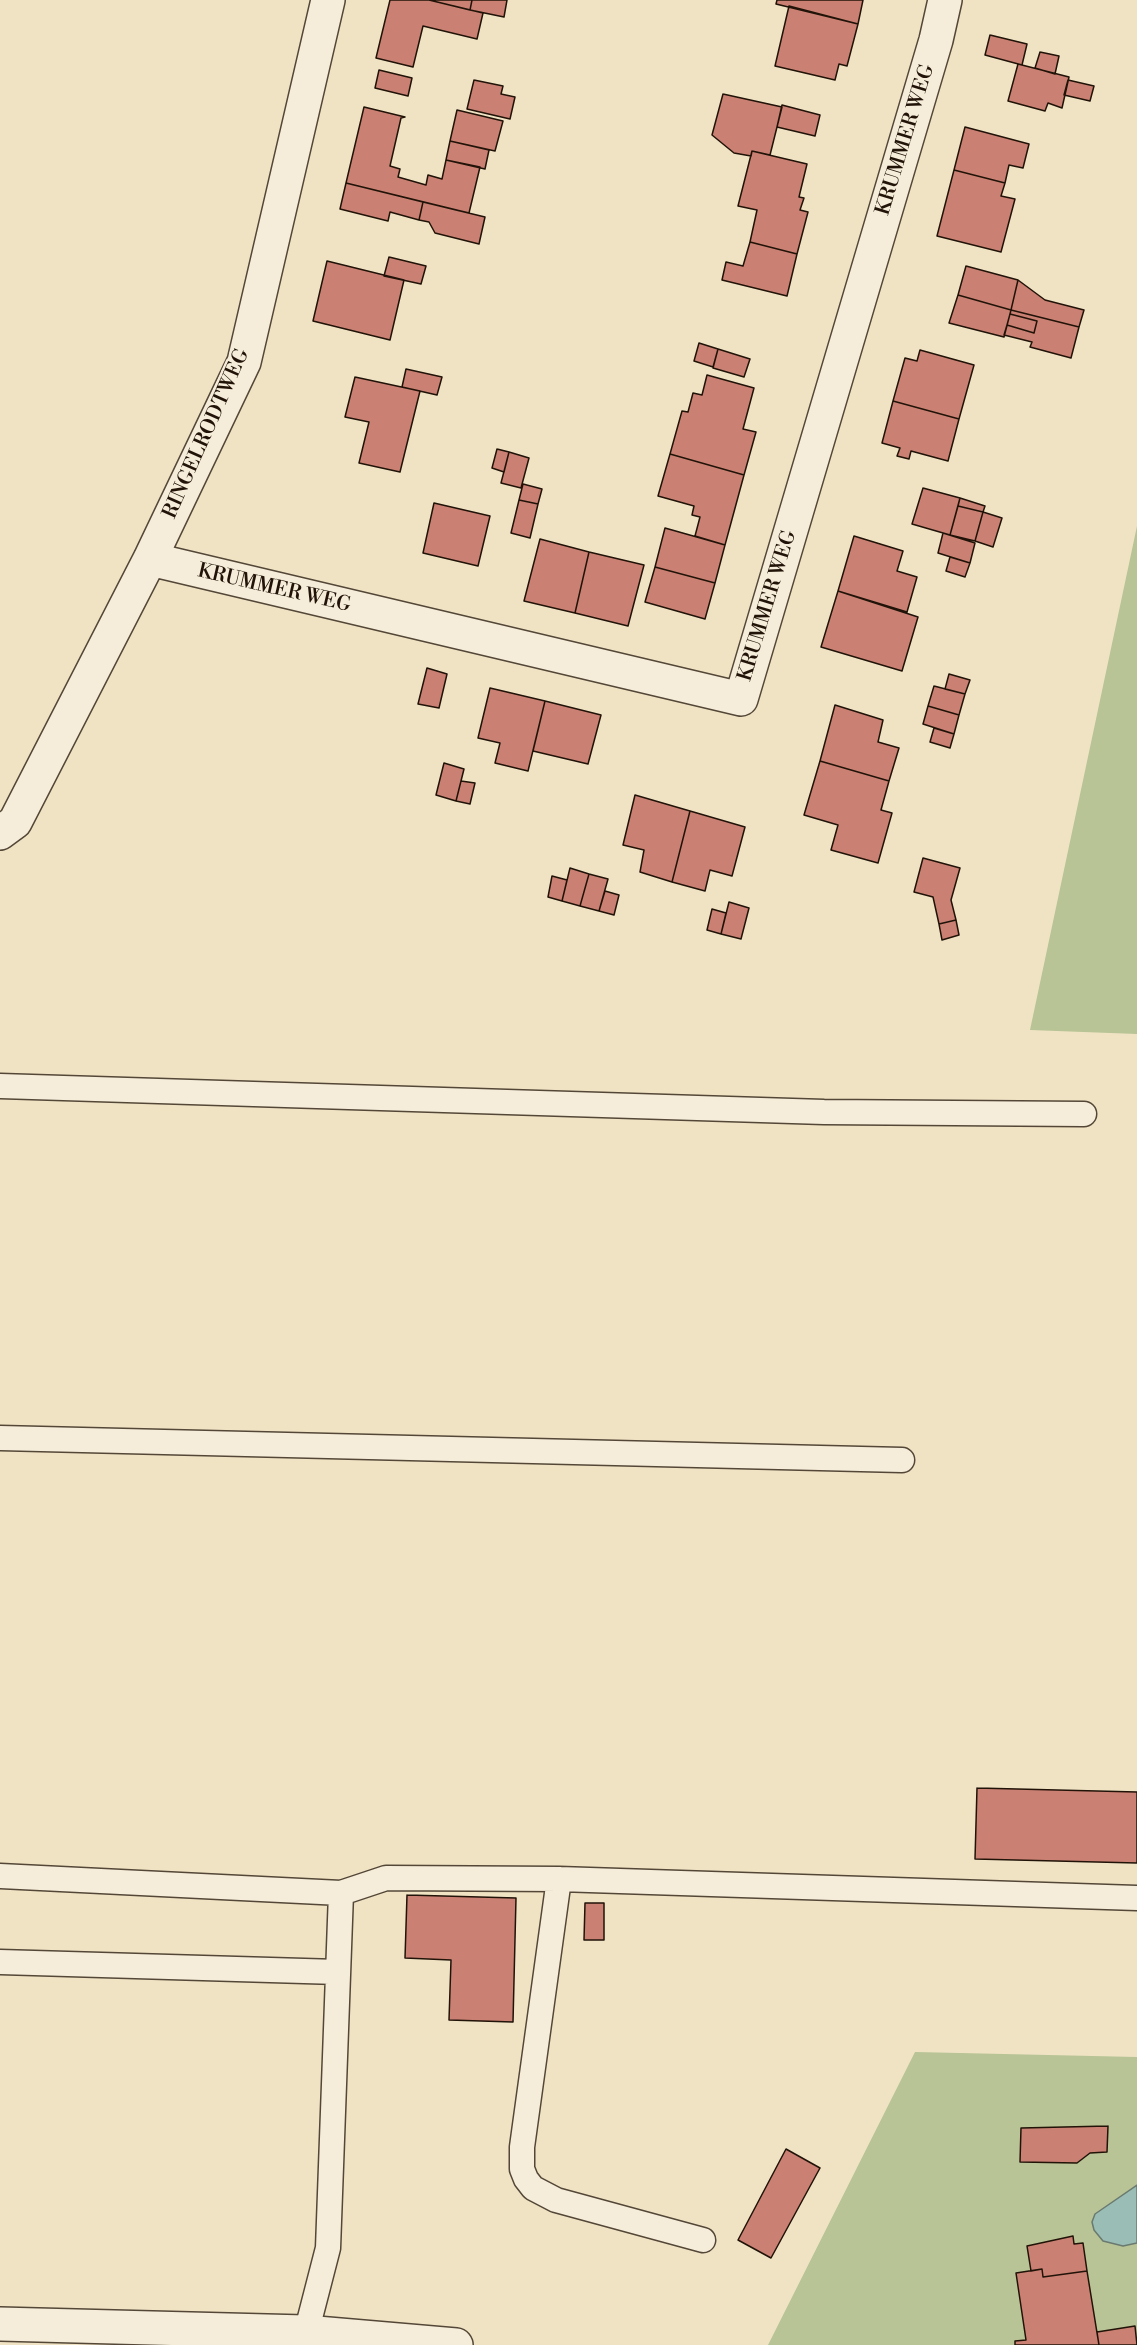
<!DOCTYPE html>
<style>
body{margin:0}
canvas{display:block;background:#efe3c4}
</style>
<canvas width="1137" height="2345"></canvas>
<script>
const ctx = document.querySelector('canvas').getContext('2d');
ctx.lineJoin = 'round';
function paint(path, color) {
  ctx.fillStyle = color;
  ctx.fill(path, 'evenodd');
}
function poly(rows) {
  const path = new Path2D();
  for (const r of rows) {
    path.moveTo(r[0], r[1]);
    for (let i = 2; i < r.length; i += 2) path.lineTo(r[i], r[i + 1]);
  }
  return path;
}
function stroke(path, color, width, dash) {
  ctx.strokeStyle = color;
  ctx.lineWidth = width;
  ctx.lineCap = dash ? 'butt' : 'round';
  ctx.setLineDash(dash || []);
  ctx.stroke(path);
}
function drawText(font, color, halo, rows, align = 'center') {
  ctx.font = font + ' "Libre Bodoni",serif';
  ctx.lineWidth = 4.5;
  ctx.setLineDash([]);
  ctx.textBaseline = 'middle';
  ctx.strokeStyle = halo;
  ctx.fillStyle = color;
  for (const [text, x, y, turn = 0] of rows) {
    ctx.save();
    ctx.translate(x, y);
    ctx.rotate((+turn || 0) * Math.PI / 180);
    ctx.textAlign = isNaN(turn) ? turn : align;
    if (halo) ctx.strokeText(text, 0, 0);
    ctx.fillText(text, 0, 0);
    ctx.restore();
  }
}
const green = poly([
 [1137,526,1137,1034,1030,1030],
 [915,2052,1137,2057,1137,2345,768,2345]
]);
const water = poly([
 [1137,2185,1137,2243,1123,2246,1103,2241,1094,2230,1092,2222,1095,2214,1137,2185]
]);
const building = poly([
 [390,0,429,0,483,13,477,39,423,26,413,67,376,58,390,0],
 [429,0,472,0,470,10,429,0],
 [472,0,507,0,504,17,470,10,472,0],
 [777,0,863,0,858,24,776,4,777,0],
 [789,6,858,24,847,66,839,64,835,80,775,66,789,6],
 [990,35,1027,44,1022,65,985,55,990,35],
 [1040,52,1059,56,1055,74,1035,68,1040,52],
 [1018,64,1069,77,1062,108,1048,103,1045,111,1008,101,1018,64],
 [379,70,412,78,408,96,375,88,379,70],
 [474,80,503,86,501,94,515,97,510,119,467,109,474,80],
 [1068,80,1094,86,1090,101,1064,95,1068,80],
 [723,94,782,107,770,155,752,151,751,156,734,153,712,135,723,94],
 [782,105,820,115,815,136,777,127,782,105],
 [364,107,405,117,401,118,390,166,400,169,398,177,426,185,428,175,442,179,446,160,480,167,469,213,346,183,364,107],
 [457,110,503,121,495,151,450,141,457,110],
 [965,127,1029,144,1023,168,1009,165,1005,183,954,170,965,127],
 [450,141,489,150,485,169,446,160,450,141],
 [752,151,807,164,799,197,804,198,800,210,808,212,797,254,750,242,757,210,738,206,752,151],
 [954,170,1005,183,1001,196,1015,199,1001,252,937,236,954,170],
 [346,183,423,202,419,220,390,212,388,221,340,209,346,183],
 [423,202,485,217,479,244,435,233,429,222,419,220,423,202],
 [750,242,797,254,787,296,722,280,726,262,743,266,750,242],
 [389,257,426,266,421,284,384,276,389,257],
 [327,261,404,280,390,340,313,321,327,261],
 [966,266,1018,280,1011,310,958,295,966,266],
 [1018,280,1045,300,1084,310,1079,327,1011,310,1018,280],
 [958,295,1011,310,1004,337,949,323,958,295],
 [1011,310,1079,327,1071,358,1030,347,1032,342,1004,335,1007,325,1034,333,1037,321,1010,314,1011,310],
 [1010,314,1037,321,1034,333,1007,325,1010,314],
 [699,343,718,349,713,367,694,361,699,343],
 [718,349,750,359,744,377,713,368,718,349],
 [920,350,974,365,959,419,893,401,905,358,917,361,920,350],
 [406,369,442,377,437,395,402,387,406,369],
 [707,375,754,388,743,429,756,432,744,475,670,454,682,411,688,412,693,393,702,395,707,375],
 [355,377,420,391,400,472,359,463,369,422,345,417,355,377],
 [893,401,959,419,948,461,911,451,909,459,897,456,900,448,882,443,893,401],
 [497,449,509,452,504,472,492,468,497,449],
 [509,452,529,458,521,488,501,483,509,452],
 [670,454,744,475,725,545,695,536,700,517,692,515,694,506,658,496,670,454],
 [523,484,542,489,538,504,519,500,523,484],
 [923,488,960,498,950,535,912,524,923,488],
 [960,498,985,506,983,512,958,506,960,498],
 [519,500,538,504,530,538,511,533,519,500],
 [434,503,490,516,478,566,423,553,434,503],
 [958,506,983,512,975,541,950,535,958,506],
 [983,512,1002,518,993,547,975,541,983,512],
 [665,528,725,545,715,583,655,567,665,528],
 [943,533,975,543,970,563,938,553,943,533],
 [854,536,903,551,897,571,917,577,907,612,838,591,854,536],
 [540,539,589,552,575,613,524,601,540,539],
 [589,552,644,565,628,626,575,613,589,552],
 [950,557,970,563,965,577,946,571,950,557],
 [655,567,715,583,705,619,645,602,655,567],
 [838,591,918,617,902,671,821,647,838,591],
 [427,668,447,674,439,708,418,704,427,668],
 [949,674,970,680,965,694,945,689,949,674],
 [934,686,965,694,959,715,928,706,934,686],
 [490,688,545,701,528,771,495,763,500,743,478,738,490,688],
 [545,701,601,715,588,764,533,751,545,701],
 [835,705,883,720,878,742,899,748,889,781,820,761,835,705],
 [928,706,959,715,954,734,923,724,928,706],
 [934,728,954,734,950,748,930,742,934,728],
 [820,761,889,781,881,810,892,813,878,863,831,850,838,825,804,815,820,761],
 [444,763,464,769,456,801,436,795,444,763],
 [461,781,475,783,470,804,456,801,461,781],
 [635,795,690,811,672,882,640,872,644,850,623,845,635,795],
 [690,811,745,827,732,876,710,870,705,891,672,882,690,811],
 [923,858,960,868,951,900,956,920,939,924,933,897,914,892,923,858],
 [570,868,589,874,580,906,562,901,570,868],
 [589,874,608,879,599,911,580,906,589,874],
 [552,876,567,880,562,901,548,897,552,876],
 [605,891,619,895,614,915,599,911,605,891],
 [729,902,749,908,741,939,721,934,729,902],
 [712,909,726,913,721,934,707,930,712,909],
 [956,920,959,935,942,940,939,924,956,920],
 [977,1788,1137,1792,1137,1863,975,1859,977,1788],
 [407,1895,516,1898,513,2022,449,2020,451,1960,405,1958,407,1895],
 [585,1903,604,1903,604,1940,584,1940,585,1903],
 [1108,2126,1107,2152,1090,2153,1077,2163,1020,2162,1021,2128,1108,2126],
 [786,2149,820,2168,771,2258,738,2240,786,2149],
 [1073,2236,1074,2244,1083,2243,1087,2271,1043,2277,1042,2269,1031,2271,1027,2246,1073,2236],
 [1042,2269,1043,2277,1087,2271,1099,2345,1015,2345,1015,2341,1026,2340,1016,2273,1042,2269],
 [1135,2326,1137,2345,1099,2345,1097,2332,1135,2326]
]);
const service = poly([
 [0,1086,824,1112,1084,1114],
 [0,1438,902,1460],
 [0,1876,341,1893,386,1878,559,1879,1137,1898],
 [559,1879,522,2147,522,2169,526,2179,533,2188,556,2200,703,2240],
 [0,1962,338,1972],
 [303,2345,328,2248,341,1893]
]);
const minor = poly([
 [150,559,741,699,936,40,945,0],
 [0,833,15,822,150,559,244,362,328,0],
 [0,2324,305,2332,456,2345]
]);
const streetNames = [
 ["KRUMMER WEG",906,140,-73],
 ["RINGELRODTWEG",207,434,-66],
 ["KRUMMER WEG",274,589,13],
 ["KRUMMER WEG",768,606,-73]
];
paint(green, '#b8c495');
paint(water, '#9abeb6');
stroke(water, '#6a7a70', 1.5);
paint(building, '#ca8073');
stroke(building, '#211308', 1.5);
stroke(service, '#544737', 27);
stroke(minor, '#544737', 36);
stroke(service, '#f5edd9', 24);
stroke(minor, '#f5edd9', 33);
drawText('20px', '#211308', '#f5edd9', streetNames);
</script>
